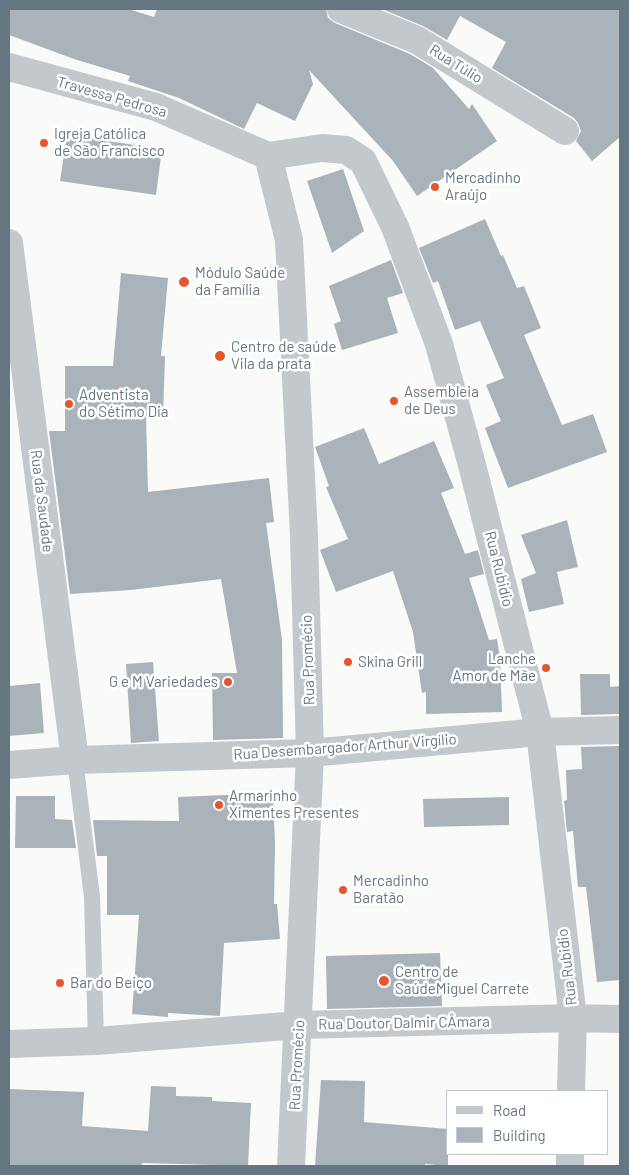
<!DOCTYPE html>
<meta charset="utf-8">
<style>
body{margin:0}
#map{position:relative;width:629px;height:1175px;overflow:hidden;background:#fafaf8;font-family:Barlow,sans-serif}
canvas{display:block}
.frame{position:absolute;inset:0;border:10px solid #657683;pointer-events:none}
.legend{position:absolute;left:446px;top:1090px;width:162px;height:65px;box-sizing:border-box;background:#fff;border:1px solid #c1c8cd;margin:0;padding:6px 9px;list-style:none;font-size:15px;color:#657683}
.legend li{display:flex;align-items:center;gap:10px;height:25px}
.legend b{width:25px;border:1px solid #c1c8cd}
</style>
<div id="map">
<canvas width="629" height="1175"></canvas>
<div class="frame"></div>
<ul class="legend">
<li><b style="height:6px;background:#c3c8cc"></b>Road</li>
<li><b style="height:14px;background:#aab3b9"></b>Building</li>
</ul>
</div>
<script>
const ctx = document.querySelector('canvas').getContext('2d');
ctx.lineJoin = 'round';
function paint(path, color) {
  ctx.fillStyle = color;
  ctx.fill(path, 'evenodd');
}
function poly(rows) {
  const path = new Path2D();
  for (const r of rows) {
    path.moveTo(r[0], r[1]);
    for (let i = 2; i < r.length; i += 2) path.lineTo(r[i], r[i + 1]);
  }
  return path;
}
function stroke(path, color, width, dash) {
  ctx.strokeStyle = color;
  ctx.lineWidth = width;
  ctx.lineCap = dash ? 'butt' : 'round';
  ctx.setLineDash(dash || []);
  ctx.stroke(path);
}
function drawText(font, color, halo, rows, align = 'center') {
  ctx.font = font + ' Barlow,sans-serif';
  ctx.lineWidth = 5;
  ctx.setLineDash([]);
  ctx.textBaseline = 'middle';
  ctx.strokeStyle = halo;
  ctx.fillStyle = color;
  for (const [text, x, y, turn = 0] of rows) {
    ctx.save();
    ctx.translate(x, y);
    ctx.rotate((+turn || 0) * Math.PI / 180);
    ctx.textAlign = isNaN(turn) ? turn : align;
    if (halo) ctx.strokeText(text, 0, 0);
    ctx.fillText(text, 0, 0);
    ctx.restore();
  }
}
const building = poly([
 [9,9,128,9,154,17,157,9,326,9,328,18,335,23,410,54,433,68,469,109,472,104,497,141,417,196,393,161,309,70,313,84,295,121,257,103,244,129,179,98,128,81,130,76,74,59,9,35],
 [382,9,620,9,620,137,592,161,576,141,581,131,578,123,574,118,492,68,506,42,460,16,447,40,423,26],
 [67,135,162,149,156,195,60,181],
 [343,169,364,231,332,253,307,181],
 [485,219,501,256,503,255,517,288,524,286,541,328,524,335,562,425,593,414,607,452,508,488,485,428,501,421,486,385,504,378,480,321,455,330,438,281,433,283,419,248],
 [391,260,403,293,387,298,398,333,342,350,334,324,341,321,329,286],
 [121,273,168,278,161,356,165,356,163,417,146,416,148,492,269,478,274,522,266,523,282,640,283,738,213,740,212,673,237,673,221,579,131,590,70,594,49,431,65,431,65,366,113,366],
 [364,428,379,464,434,441,454,488,441,493,465,554,478,550,484,574,469,578,489,640,497,639,500,658,502,712,426,714,426,692,422,693,413,632,393,571,336,592,320,550,348,539,326,487,329,486,315,447],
 [567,520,578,567,557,572,564,604,529,612,521,579,536,573,521,535],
 [153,662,159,741,131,743,126,664],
 [580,674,610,674,610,687,620,686,620,714,581,715],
 [40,683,44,733,9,736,9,686],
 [620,746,620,980,597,982,586,887,578,887,573,831,567,832,564,801,567,800,566,770,582,769,581,747],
 [273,793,275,844,274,904,277,904,280,939,224,943,220,1016,168,1013,168,1017,132,1014,139,915,107,915,107,856,97,856,93,820,179,821,178,797],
 [16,796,55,796,55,819,72,820,76,848,15,848],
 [509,797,509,825,424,827,423,799],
 [440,953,442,1006,327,1009,326,956],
 [321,1080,365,1081,364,1122,448,1129,448,1166,425,1164,425,1166,315,1166],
 [151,1086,176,1087,176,1096,212,1097,212,1101,251,1103,248,1166,142,1163,142,1166,9,1166,9,1089,84,1092,82,1126,148,1131]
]);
const lane = poly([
 [75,760,92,897,96,1041]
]);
const street = poly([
 [341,9,417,40,565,131],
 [9,67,156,107,268,156],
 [268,156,322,148,346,150,363,161,395,227,439,344,472,465,540,732,573,1018,571,1091],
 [268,156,289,240,304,536,310,753,291,1166],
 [9,243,75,760],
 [9,765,75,760,310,753,540,732,620,730],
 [9,1044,96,1041,299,1025,573,1018,620,1019],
 [570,1166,570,1154]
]);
const markers = [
 [44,143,5,"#e4572e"],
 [435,187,5,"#e4572e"],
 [184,282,6,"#e4572e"],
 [220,356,6,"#e4572e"],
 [394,401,5,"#e4572e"],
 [69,404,5,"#e4572e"],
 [348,662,5,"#e4572e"],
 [546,668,5,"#e4572e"],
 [228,682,5,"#e4572e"],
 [219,805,5,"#e4572e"],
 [343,890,5,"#e4572e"],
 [384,981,6,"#e4572e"],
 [60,983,5,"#e4572e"]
];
const streetNames = [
 ["Rua Túlio",456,64,32],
 ["Travessa Pedrosa",112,97,16],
 ["Rua da Saudade",42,501,83],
 ["Rua Rubidio",499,569,76],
 ["Rua Promécio",308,660,-92],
 ["Rua Desembargador Arthur Virgílio",345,747,-4],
 ["Rua Rubidio",567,967,-97],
 ["Rua Doutor Dalmir CÂmara",404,1023,-1],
 ["Rua Promécio",297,1065,-87]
];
const poiNames = [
 ["Igreja Católica",54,134],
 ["de São Francisco",54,151],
 ["Mercadinho",445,178],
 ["Araújo",445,195],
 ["Módulo Saúde",195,273],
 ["da Família",195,290],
 ["Centro de saúde",231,347],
 ["Vila da prata",231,364],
 ["Assembleia",404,392],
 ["de Deus",404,409],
 ["Adventista",79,395],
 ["do Sétimo Dia",79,412],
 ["Lanche",536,659,"right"],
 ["Amor de Mãe",536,676,"right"],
 ["Skina Grill",358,662],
 ["G e M Variedades",218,682,"right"],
 ["Armarinho",229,796],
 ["Ximentes Presentes",229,813],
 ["Mercadinho",353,881],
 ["Baratão",353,898],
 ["Centro de",395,972],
 ["SaúdeMiguel Carrete",395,989],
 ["Bar do Beiço",70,983]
];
paint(building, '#aab3b9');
stroke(lane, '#c3c8cc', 16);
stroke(street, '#c3c8cc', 28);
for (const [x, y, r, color] of markers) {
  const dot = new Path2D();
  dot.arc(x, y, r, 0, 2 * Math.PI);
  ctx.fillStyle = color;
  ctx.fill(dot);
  stroke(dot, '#fff', 2);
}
drawText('15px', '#657683', '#fff', streetNames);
drawText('15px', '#657683', '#fff', poiNames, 'left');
</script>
